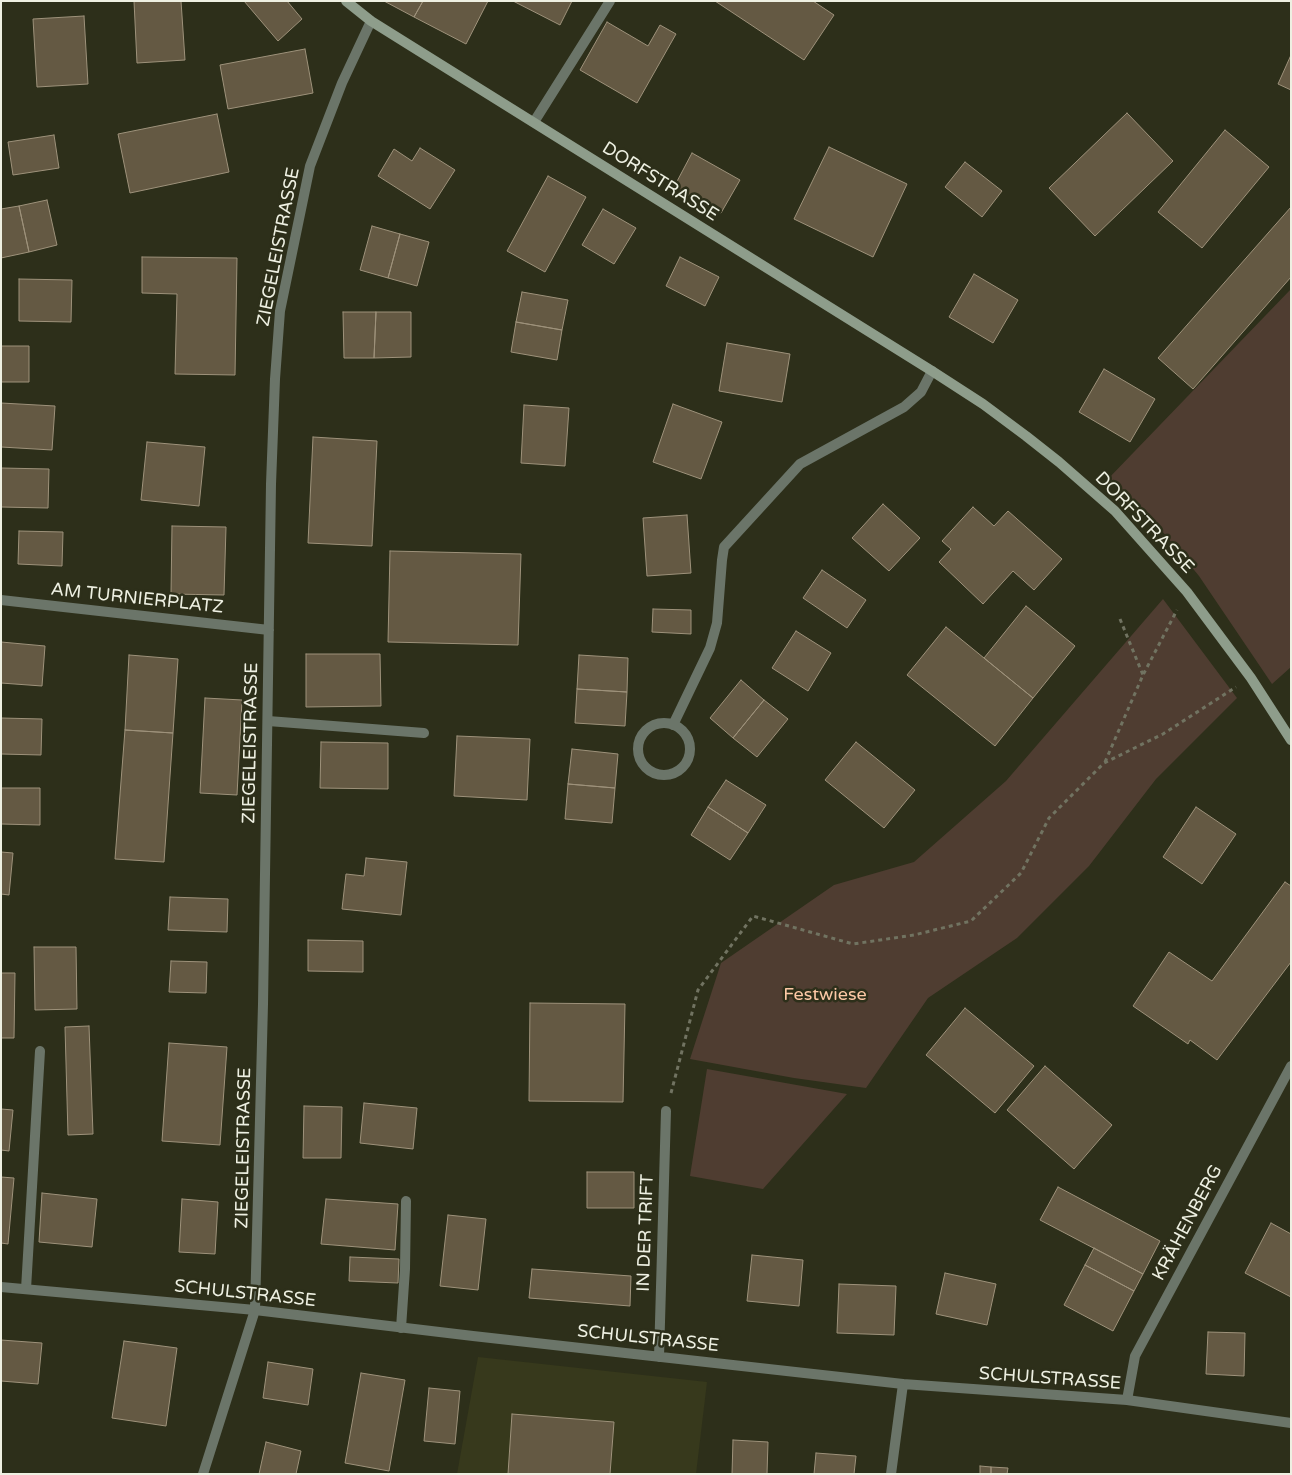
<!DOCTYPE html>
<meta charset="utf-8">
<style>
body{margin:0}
#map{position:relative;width:1292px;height:1475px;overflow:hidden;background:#2d2f1a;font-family:"Varela Round",sans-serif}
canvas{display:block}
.frame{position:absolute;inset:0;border:2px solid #eef0e2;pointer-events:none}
</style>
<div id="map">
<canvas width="1292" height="1475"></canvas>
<div class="frame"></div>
</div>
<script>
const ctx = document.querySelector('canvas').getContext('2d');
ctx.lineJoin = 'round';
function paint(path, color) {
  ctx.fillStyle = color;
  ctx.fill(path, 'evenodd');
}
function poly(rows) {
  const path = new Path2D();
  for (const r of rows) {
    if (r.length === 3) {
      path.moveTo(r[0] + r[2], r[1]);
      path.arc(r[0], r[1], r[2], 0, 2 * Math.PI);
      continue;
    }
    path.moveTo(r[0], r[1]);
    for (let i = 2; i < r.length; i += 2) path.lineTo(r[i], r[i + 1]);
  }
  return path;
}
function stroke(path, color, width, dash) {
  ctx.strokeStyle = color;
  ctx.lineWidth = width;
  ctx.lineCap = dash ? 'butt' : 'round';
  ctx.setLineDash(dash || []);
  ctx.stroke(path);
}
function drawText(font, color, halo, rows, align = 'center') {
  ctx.font = font + ' "Varela Round",sans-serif';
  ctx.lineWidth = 5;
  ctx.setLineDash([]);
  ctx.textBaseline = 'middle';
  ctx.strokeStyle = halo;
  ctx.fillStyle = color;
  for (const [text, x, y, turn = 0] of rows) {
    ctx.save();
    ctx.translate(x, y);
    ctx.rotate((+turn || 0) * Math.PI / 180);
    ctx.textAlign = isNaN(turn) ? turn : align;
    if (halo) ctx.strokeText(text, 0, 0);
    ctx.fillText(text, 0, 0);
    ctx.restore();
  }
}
const built = poly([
 [478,1357,707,1382,696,1474,457,1474]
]);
const green = poly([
 [1291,289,1291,667,1272,684,1199,576,1144,509,1107,480],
 [1163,599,1237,698,1156,779,1089,866,1017,938,928,998,866,1088,794,1078,690,1059,721,963,834,885,914,862,1006,781],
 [707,1069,847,1094,763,1189,690,1176]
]);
const building = poly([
 [134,1,181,1,185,60,137,63,134,1],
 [244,1,287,1,302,19,278,41,244,1],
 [384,1,423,1,414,17,384,1],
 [423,1,488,1,466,44,414,17,423,1],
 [513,1,572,1,560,25,513,1],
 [715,1,813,1,834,15,804,60,715,1],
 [84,16,88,84,37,87,33,19,84,16],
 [607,22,648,46,660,25,676,34,637,103,580,70,607,22],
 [305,49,313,93,228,109,220,65,305,49],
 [1291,55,1291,90,1278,84,1291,55],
 [1127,113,1173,161,1095,236,1049,188,1127,113],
 [217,114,229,172,130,193,118,134,217,114],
 [1225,130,1269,167,1202,248,1158,212,1225,130],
 [54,135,59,168,13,175,8,142,54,135],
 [829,147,907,184,873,257,794,219,829,147],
 [420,148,455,170,430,209,378,176,394,149,412,161,420,148],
 [692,153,740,180,721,213,674,187,692,153],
 [965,162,1002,191,982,217,945,187,965,162],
 [548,176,586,197,545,272,507,251,548,176],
 [47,200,57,245,29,252,19,206,47,200],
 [19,206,29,252,1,258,1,209,19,206],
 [1291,207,1291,277,1193,389,1158,358,1291,207],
 [603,209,636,228,614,264,582,245,603,209],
 [372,226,400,234,388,278,360,270,372,226],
 [400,234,429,242,417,286,388,278,400,234],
 [142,257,237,258,235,375,175,374,177,294,142,293,142,257],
 [680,257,719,277,705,306,666,286,680,257],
 [974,274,1018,300,993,343,949,317,974,274],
 [19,279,72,280,71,322,19,321,19,279],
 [522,292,568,300,562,330,516,322,522,292],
 [343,312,376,312,374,358,344,358,343,312],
 [376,312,411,312,411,357,374,358,376,312],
 [516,322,562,330,557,360,511,352,516,322],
 [727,343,790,354,782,402,719,391,727,343],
 [1,346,29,346,29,382,1,382,1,346],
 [1104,369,1155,399,1130,442,1079,412,1104,369],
 [1,403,55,406,52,450,1,447,1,403],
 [673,404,722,422,701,479,653,462,673,404],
 [524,405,569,408,565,466,521,463,524,405],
 [313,437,377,441,372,546,308,543,313,437],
 [147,442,205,447,199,506,141,500,147,442],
 [1,468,49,469,48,508,1,507,1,468],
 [883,504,920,538,889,571,852,538,883,504],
 [973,507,994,526,1008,511,1062,559,1034,590,1013,571,983,604,939,562,951,549,942,541,973,507],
 [687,515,691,573,647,576,643,518,687,515],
 [172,526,226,527,224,595,171,594,172,526],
 [19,531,63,532,62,566,18,564,19,531],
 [390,551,521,554,518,645,388,642,390,551],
 [822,570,866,600,847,628,803,598,822,570],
 [1026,606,1075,646,1033,698,984,658,1026,606],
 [653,609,691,610,691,634,652,632,653,609],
 [946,627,1033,698,995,746,907,675,946,627],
 [796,631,831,653,808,691,772,668,796,631],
 [1,642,45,646,42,686,1,683,1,642],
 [306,654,380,654,381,706,306,707,306,654],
 [129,655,178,659,173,733,125,730,129,655],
 [579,655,628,658,627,692,577,689,579,655],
 [741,680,764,700,733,738,710,718,741,680],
 [577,689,627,692,625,726,575,723,577,689],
 [205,698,242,700,237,795,200,793,205,698],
 [764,700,788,719,757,757,733,738,764,700],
 [1,718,42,719,41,755,1,754,1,718],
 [125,730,173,733,164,862,115,859,125,730],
 [457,736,530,739,527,800,454,796,457,736],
 [321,742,388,743,388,789,320,788,321,742],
 [856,742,915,790,884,828,825,780,856,742],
 [572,749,618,754,615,788,568,784,572,749],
 [726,780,766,805,748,833,708,807,726,780],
 [568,784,615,788,612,823,565,819,568,784],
 [1,788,40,788,40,825,1,824,1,788],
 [708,807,748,833,730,860,691,835,708,807],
 [1196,807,1236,834,1202,884,1163,857,1196,807],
 [1,852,13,853,9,895,1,894,1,852],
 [366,858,407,862,401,915,342,909,346,874,364,876,366,858],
 [1285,882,1291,886,1291,962,1217,1060,1190,1040,1188,1044,1133,1006,1169,952,1212,981,1285,882],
 [170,897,228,899,227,932,168,930,170,897],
 [308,940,363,941,363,972,308,971,308,940],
 [34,947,76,947,77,1009,35,1010,34,947],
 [171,961,207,962,206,993,169,992,171,961],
 [1,973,15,973,14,1038,1,1038,1,973],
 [530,1003,625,1004,623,1102,529,1101,530,1003],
 [965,1008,1034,1066,995,1113,926,1055,965,1008],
 [89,1026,93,1134,68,1135,65,1027,89,1026],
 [169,1043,227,1047,220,1145,162,1141,169,1043],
 [1045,1066,1112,1125,1074,1169,1007,1110,1045,1066],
 [364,1103,417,1108,413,1149,360,1143,364,1103],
 [304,1106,342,1107,341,1158,303,1158,304,1106],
 [1,1109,13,1110,9,1151,1,1150,1,1109],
 [587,1172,634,1172,634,1208,587,1208,587,1172],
 [1,1177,14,1178,8,1244,1,1243,1,1177],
 [1058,1187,1160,1241,1143,1274,1040,1220,1058,1187],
 [42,1193,97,1199,92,1247,39,1242,42,1193],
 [182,1199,218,1202,215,1254,179,1252,182,1199],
 [326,1199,398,1204,395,1250,321,1244,326,1199],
 [448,1215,486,1219,478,1290,440,1286,448,1215],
 [1271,1223,1291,1234,1291,1297,1245,1273,1271,1223],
 [1094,1248,1143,1274,1134,1291,1085,1265,1094,1248],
 [752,1255,803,1260,799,1306,747,1301,752,1255],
 [350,1257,399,1259,398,1283,349,1281,350,1257],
 [1085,1265,1134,1291,1113,1331,1064,1305,1085,1265],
 [532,1269,631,1276,630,1306,529,1298,532,1269],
 [945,1273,996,1284,987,1325,936,1314,945,1273],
 [839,1284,896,1286,894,1335,837,1333,839,1284],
 [1208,1332,1245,1333,1244,1376,1206,1374,1208,1332],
 [1,1340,42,1343,38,1384,1,1381,1,1340],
 [124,1341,177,1348,166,1426,112,1418,124,1341],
 [268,1362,313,1369,308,1405,263,1398,268,1362],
 [361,1373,405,1380,389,1471,345,1463,361,1373],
 [429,1388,460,1391,455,1444,424,1441,429,1388],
 [512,1414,614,1422,610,1474,508,1474,512,1414],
 [733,1440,768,1442,767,1474,732,1474,733,1440],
 [266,1442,301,1451,296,1474,259,1474,266,1442],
 [816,1453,856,1456,854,1474,814,1474,816,1453],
 [980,1466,991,1467,991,1474,980,1474,980,1466],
 [991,1467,1008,1468,1007,1474,991,1474,991,1467]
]);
const path = poly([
 [1120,619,1143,675],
 [1105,762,1143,675,1177,610],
 [671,1093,698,990,753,916,853,944,914,935,971,921,1021,873,1049,818,1104,763,1163,734,1236,687]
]);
const lane = poly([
 [534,122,610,1],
 [268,721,424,733],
 [26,1289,40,1051],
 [401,1328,405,1269,406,1201]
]);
const street = poly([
 [1,600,269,630],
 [664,749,26],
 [673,725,710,648,717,623,722,560,724,547,800,464,904,407,921,392,932,371],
 [1,1287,255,1310,473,1336,903,1384,1127,1400,1291,1423],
 [659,1357,666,1111],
 [1127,1400,1135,1356,1291,1066],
 [203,1474,255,1310,263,1004,271,484,275,379,280,311,310,166,342,83,371,21],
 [891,1474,903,1384]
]);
const secondary = poly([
 [346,1,371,21,411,46,932,371,983,404,1026,436,1059,462,1115,511,1187,592,1251,678,1291,740]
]);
const streetNames = [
 ["DORFSTRASSE",660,182,32],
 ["ZIEGELEISTRASSE",279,247,-79],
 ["DORFSTRASSE",1144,523,46],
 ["AM TURNIERPLATZ",137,599,6],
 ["ZIEGELEISTRASSE",251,743,-89],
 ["ZIEGELEISTRASSE",244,1148,-89],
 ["KRÄHENBERG",1188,1223,-62],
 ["IN DER TRIFT",646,1233,-88],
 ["SCHULSTRASSE",245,1294,6],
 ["SCHULSTRASSE",648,1339,6],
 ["SCHULSTRASSE",1050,1379,4]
];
const parkNames = [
 ["Festwiese",825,995]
];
paint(built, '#37391c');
paint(green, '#4f3d31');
paint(building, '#645943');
stroke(building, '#9e927b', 1);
stroke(path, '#717361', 3, [4, 4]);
stroke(lane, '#6b7569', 10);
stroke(street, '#6b7569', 10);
stroke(secondary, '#8e9d8b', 10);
drawText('18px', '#eef0e2', '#2d2f1a', streetNames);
drawText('18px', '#fdc9a6', '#2d2f1a', parkNames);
</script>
